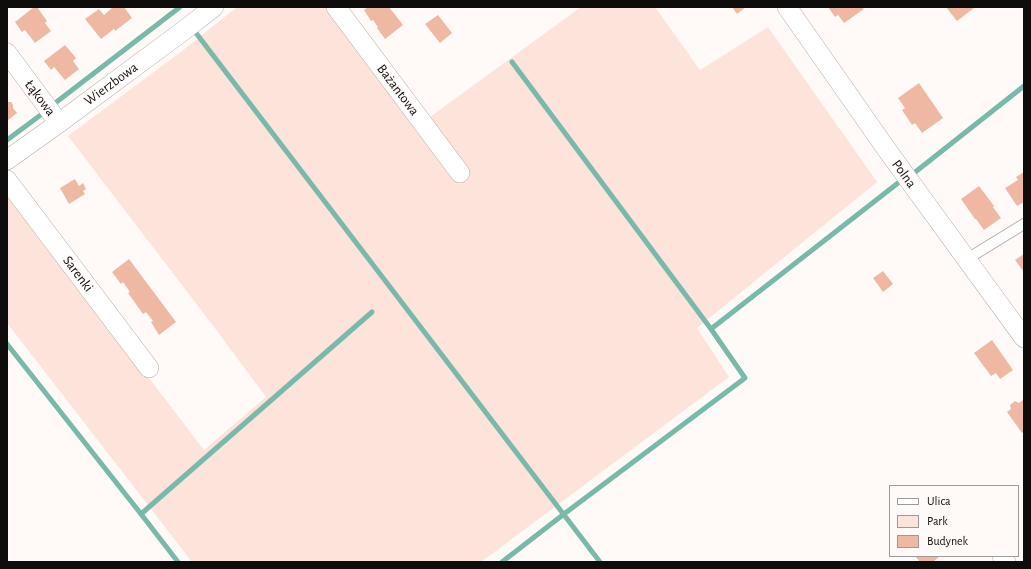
<!DOCTYPE html>
<meta charset="utf-8">
<style>
body{margin:0}
#map{position:relative;width:1031px;height:569px;overflow:hidden;background:#fffaf8;font-family:"Alegreya Sans",sans-serif}
canvas{display:block}
.frame{position:absolute;inset:0;border:8px solid #0f0d0c;pointer-events:none}
.legend{position:absolute;left:889px;top:485px;width:130px;height:72px;box-sizing:border-box;background:#fffaf8;border:1px solid #9f9b9a;margin:0;padding:5px 7px;list-style:none;font-size:12px;color:#0f0d0c}
.legend li{display:flex;align-items:center;gap:8px;height:20px}
.legend b{width:20px;border:1px solid #9f9b9a}
</style>
<div id="map">
<canvas width="1031" height="569"></canvas>
<div class="frame"></div>
<ul class="legend">
<li><b style="height:5px;background:#fff"></b>Ulica</li>
<li><b style="height:11px;background:#fee3da"></b>Park</li>
<li><b style="height:11px;background:#efb8a3"></b>Budynek</li>
</ul>
</div>
<script>
const ctx = document.querySelector('canvas').getContext('2d');
ctx.lineJoin = 'round';
function paint(path, color) {
  ctx.fillStyle = color;
  ctx.fill(path, 'evenodd');
}
function poly(rows) {
  const path = new Path2D();
  for (const r of rows) {
    path.moveTo(r[0], r[1]);
    for (let i = 2; i < r.length; i += 2) path.lineTo(r[i], r[i + 1]);
  }
  return path;
}
function stroke(path, color, width, dash) {
  ctx.strokeStyle = color;
  ctx.lineWidth = width;
  ctx.lineCap = dash ? 'butt' : 'round';
  ctx.setLineDash(dash || []);
  ctx.stroke(path);
}
function drawText(font, color, halo, rows, align = 'center') {
  ctx.font = font + ' "Alegreya Sans",sans-serif';
  ctx.lineWidth = 3;
  ctx.setLineDash([]);
  ctx.textBaseline = 'middle';
  ctx.strokeStyle = halo;
  ctx.fillStyle = color;
  for (const [text, x, y, turn = 0] of rows) {
    ctx.save();
    ctx.translate(x, y);
    ctx.rotate((+turn || 0) * Math.PI / 180);
    ctx.textAlign = isNaN(turn) ? turn : align;
    if (halo) ctx.strokeText(text, 0, 0);
    ctx.fillText(text, 0, 0);
    ctx.restore();
  }
}
const green = poly([
 [237,7,327,7,423,122,581,7,655,7,700,70,768,27,877,182,697,328,729,377,481,562,192,562,7,323,7,192,204,450,266,397,214,327,68,136,182,51]
]);
const stream = poly([
 [196,33,600,562],
 [512,62,711,329],
 [50,107,180,7],
 [7,140,42,114],
 [914,173,1024,86],
 [7,344,141,514,178,562],
 [141,514,372,312],
 [502,562,564,514,745,378,711,329,898,183]
]);
const building = poly([
 [34,7,37,7,47,21,45,23,51,31,35,43,25,30,22,32,15,22],
 [113,7,124,7,132,18,115,31,114,29,101,39,85,19,99,9,104,15],
 [368,7,389,7,403,25,385,39,377,28,378,27,373,20,371,21,364,10],
 [732,7,746,7,737,14],
 [828,7,862,7,864,9,844,23,838,15,835,17],
 [946,7,974,7,974,8,957,21],
 [438,15,452,33,440,43,425,24],
 [65,45,76,58,73,61,79,69,65,80,54,67,51,70,44,61],
 [919,83,943,118,922,133,915,123,912,125,902,110,905,108,898,98],
 [7,102,11,102,13,105,13,108,17,113,7,121],
 [1024,172,1024,202,1017,206,1005,188,1018,180,1016,177],
 [75,179,79,186,83,183,86,189,83,191,85,194,69,204,60,188],
 [979,186,994,206,993,207,1001,218,984,230,976,219,975,219,961,199],
 [1024,254,1024,272,1015,260],
 [129,259,176,322,159,335,151,322,153,321,146,312,143,314,128,293,130,292,123,282,121,284,112,272],
 [883,271,893,284,883,292,873,278],
 [992,340,1013,370,1000,379,996,373,991,376,974,353],
 [1023,400,1024,402,1024,431,1022,433,1007,412,1011,409,1010,405,1015,401,1019,403],
 [915,556,940,556,933,562,920,562]
]);
const lane = poly([
 [967,259,1024,224]
]);
const street = poly([
 [336,7,460,173],
 [787,7,887,150,1024,338],
 [7,53,59,123],
 [7,160,59,123,183,31,214,7],
 [7,180,149,368],
 [1002,556,1006,562]
]);
const streetNames = [
 ["Wierzbowa",111,84,-36],
 ["Bażantowa",398,90,53],
 ["Łąkowa",40,98,53],
 ["Polna",904,174,54],
 ["Sarenki",78,274,53]
];
paint(green, '#fee3da');
stroke(stream, '#78b9a9', 5);
paint(building, '#efb8a3');
stroke(lane, '#b5adaa', 12);
stroke(street, '#b5adaa', 20);
stroke(lane, '#fff', 10);
stroke(street, '#fff', 19);
drawText('14px', '#0f0d0c', '#fffaf8', streetNames);
</script>
